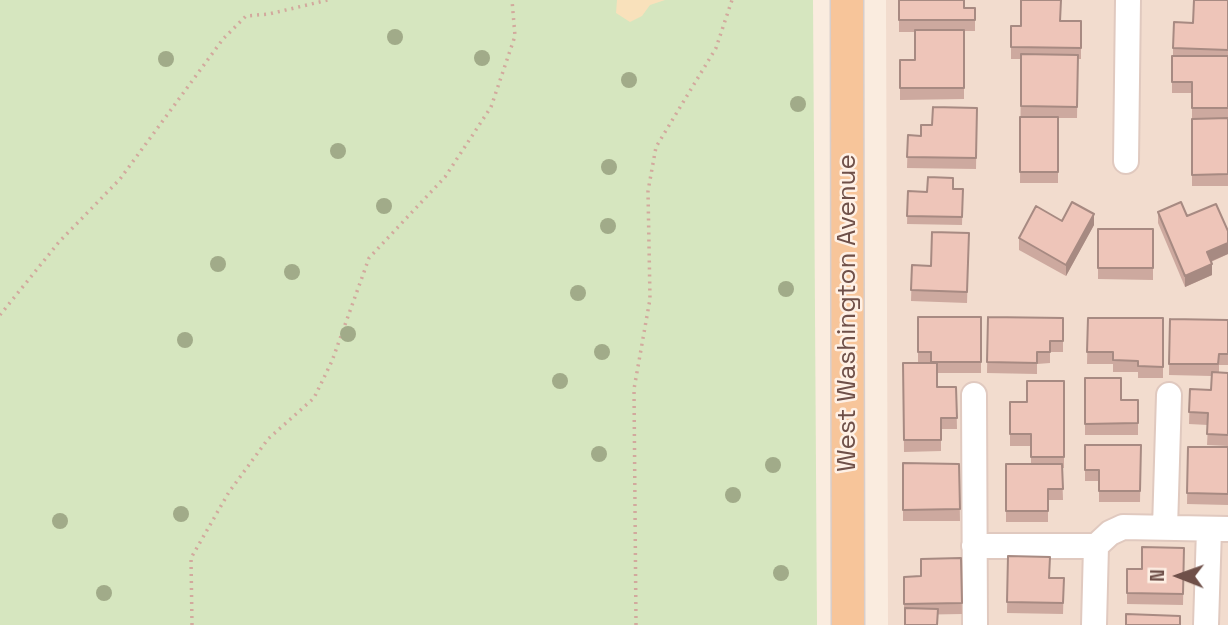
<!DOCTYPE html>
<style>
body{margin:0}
#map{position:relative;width:1228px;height:625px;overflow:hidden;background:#faecdf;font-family:"Space Grotesk",sans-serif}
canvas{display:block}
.north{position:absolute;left:1144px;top:541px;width:70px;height:70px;-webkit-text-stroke:5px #fef0e5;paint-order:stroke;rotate:271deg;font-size:19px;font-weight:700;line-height:28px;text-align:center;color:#6f5049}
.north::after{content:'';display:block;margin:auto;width:24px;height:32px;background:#6f5049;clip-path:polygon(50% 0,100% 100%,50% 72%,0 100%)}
</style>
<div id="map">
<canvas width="1228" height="625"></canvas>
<div class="north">N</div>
</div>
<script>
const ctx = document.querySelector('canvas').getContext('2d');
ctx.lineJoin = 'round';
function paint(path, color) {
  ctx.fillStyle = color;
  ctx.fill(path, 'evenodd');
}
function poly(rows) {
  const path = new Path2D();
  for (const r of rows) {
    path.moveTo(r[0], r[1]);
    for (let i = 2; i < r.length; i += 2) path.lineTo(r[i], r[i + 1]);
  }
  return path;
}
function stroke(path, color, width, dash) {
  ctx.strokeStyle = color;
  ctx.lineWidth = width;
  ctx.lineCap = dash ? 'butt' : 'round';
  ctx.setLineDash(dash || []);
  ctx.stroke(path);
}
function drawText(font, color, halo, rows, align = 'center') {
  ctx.font = font + ' "Space Grotesk",sans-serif';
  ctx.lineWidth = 5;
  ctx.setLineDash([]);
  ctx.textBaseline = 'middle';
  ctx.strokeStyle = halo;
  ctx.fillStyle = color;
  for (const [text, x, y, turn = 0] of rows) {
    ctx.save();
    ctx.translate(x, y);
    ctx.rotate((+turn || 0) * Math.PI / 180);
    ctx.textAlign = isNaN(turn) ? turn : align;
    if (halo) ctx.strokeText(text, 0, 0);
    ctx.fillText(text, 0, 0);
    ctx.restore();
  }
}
const residential = poly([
 [886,0,1228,0,1228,625,888,625]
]);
const green = poly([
 [0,0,813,0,817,625,0,625]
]);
const sand = poly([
 [617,0,665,0,650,5,642,16,630,22,616,13]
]);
const path = poly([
 [0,315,59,242,120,179,223,39,246,16,269,14,328,0],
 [192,625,191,558,229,492,268,439,314,398,332,361,369,258,445,177,491,107,515,36,512,0],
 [636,625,634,389,650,299,648,191,656,147,716,48,732,0]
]);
const minor = poly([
 [1126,161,1128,0],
 [974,395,975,625],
 [1165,528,1169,395],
 [974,546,1096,546],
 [1094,625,1096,546,1110,533,1123,527,1228,529],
 [1206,625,1209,529]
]);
const major = poly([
 [847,0,848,625]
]);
const trees = [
 [395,37],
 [482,58],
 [166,59],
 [629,80],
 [798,104],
 [338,151],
 [609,167],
 [384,206],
 [608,226],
 [218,264],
 [292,272],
 [786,289],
 [578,293],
 [348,334],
 [185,340],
 [602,352],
 [560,381],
 [599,454],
 [773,465],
 [733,495],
 [181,514],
 [60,521],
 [781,573],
 [104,593]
];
const wall = poly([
 [899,0,964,8,975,8,975,31,964,31,964,99,900,100,900,60,915,60,915,32,899,32],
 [1228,0,1228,186,1192,186,1192,93,1172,93,1172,56,1173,56,1173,48,1193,23],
 [1061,21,1081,21,1081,59,1078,59,1077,118,1058,118,1058,183,1020,183,1021,59,1011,59,1011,26,1021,26],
 [977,108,976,169,907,168,908,135,921,136,932,125],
 [953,189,963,189,962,225,907,224,908,191,927,192],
 [1158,212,1187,216,1228,231,1228,254,1211,262,1212,275,1185,287,1158,223],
 [1062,221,1094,225,1066,276,1019,250,1019,238],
 [1098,229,1153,229,1153,280,1098,279],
 [969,233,967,303,911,301,912,265,931,266],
 [918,317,981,317,981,373,937,373,937,387,956,387,957,429,941,429,941,451,904,452,903,363,918,363],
 [988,317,1063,318,1063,352,1050,352,1050,363,1037,364,1037,374,987,373],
 [1088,318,1163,318,1163,378,1138,378,1138,372,1113,372,1113,364,1087,364],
 [1170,319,1228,320,1228,365,1219,365,1219,373,1228,373,1228,446,1207,445,1208,425,1189,424,1190,389,1211,390,1212,376,1169,375],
 [1085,378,1121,400,1138,400,1138,435,1085,435],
 [1064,381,1064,468,1062,468,1063,500,1048,500,1048,522,1006,522,1006,464,1031,464,1031,446,1010,446,1010,402,1027,402],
 [1085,445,1141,445,1140,502,1099,502,1099,481,1085,481],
 [1188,447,1228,447,1228,505,1187,504],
 [903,463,959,464,960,521,903,521],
 [1184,548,1183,605,1127,604,1127,569,1142,569],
 [1008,556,1050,578,1064,578,1063,614,1007,613],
 [961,558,962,614,904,615,904,577,921,576]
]);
const shadedWall = poly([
 [1094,214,1094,225,1066,276,1066,265],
 [1228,243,1228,254,1207,263,1207,252],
 [1212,264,1212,275,1185,287,1185,276]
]);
const building = poly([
 [899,0,964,0,964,8,975,8,975,20,899,20,899,0],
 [1021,0,1061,0,1060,21,1081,21,1081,48,1011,47,1011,26,1021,26,1021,0],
 [1194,0,1228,0,1228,50,1173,48,1174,22,1193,23,1194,0],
 [915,30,964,30,964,88,900,88,900,60,915,60,915,30],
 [1021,54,1078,55,1077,107,1021,106,1021,54],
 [1172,56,1228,56,1228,108,1192,108,1192,82,1172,82,1172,56],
 [933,107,977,108,976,158,907,157,908,135,921,136,921,125,932,125,933,107],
 [1020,117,1058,117,1058,172,1020,172,1020,117],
 [1228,118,1228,174,1192,175,1192,119,1228,118],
 [928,177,953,178,953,189,963,189,962,217,907,216,908,191,927,192,928,177],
 [1072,202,1094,214,1066,265,1019,238,1036,206,1062,221,1072,202],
 [1181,202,1187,216,1216,204,1228,231,1228,243,1207,252,1212,264,1185,276,1158,212,1181,202],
 [1098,229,1153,229,1153,268,1098,268,1098,229],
 [932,232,969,233,967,292,911,290,912,265,931,266,932,232],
 [918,317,981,317,981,362,931,362,931,352,918,352,918,317],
 [988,317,1063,318,1063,341,1050,341,1050,352,1037,352,1037,363,987,362,988,317],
 [1088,318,1163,318,1163,367,1138,366,1138,361,1113,360,1113,352,1087,352,1088,318],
 [1170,319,1228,320,1228,354,1219,354,1218,364,1169,364,1170,319],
 [903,363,937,363,937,387,956,387,957,418,941,418,941,440,904,440,903,363],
 [1212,372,1228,373,1228,435,1207,434,1208,413,1189,412,1190,389,1211,390,1212,372],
 [1085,378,1121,378,1121,400,1138,400,1138,423,1085,424,1085,378],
 [1027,381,1064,381,1064,457,1031,457,1031,434,1010,434,1010,402,1027,402,1027,381],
 [1085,445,1141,445,1140,491,1099,491,1099,470,1085,470,1085,445],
 [1188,447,1228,447,1228,494,1187,493,1188,447],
 [903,463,959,464,960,509,903,510,903,463],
 [1006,464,1062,464,1063,489,1048,489,1048,511,1006,511,1006,464],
 [1142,547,1184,548,1183,594,1127,593,1127,569,1142,569,1142,547],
 [1008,556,1050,557,1049,578,1064,578,1063,603,1007,602,1008,556],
 [961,558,962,603,904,604,904,577,921,576,921,559,961,558],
 [905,608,938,609,937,625,905,625,905,608],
 [1126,614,1180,616,1180,625,1126,625,1126,614]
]);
const streetNames = [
 ["West Washington Avenue",848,313,-90]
];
paint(residential, '#f2dcce');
paint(green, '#d6e6bf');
paint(sand, '#f9e1bb');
stroke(minor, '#e0c9bf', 28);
stroke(major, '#d7cecc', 35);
stroke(path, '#d2a99d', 3.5, [2, 5]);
stroke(minor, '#fff', 24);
stroke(major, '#f7c59a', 32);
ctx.fillStyle = '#a1ab89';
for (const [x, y] of trees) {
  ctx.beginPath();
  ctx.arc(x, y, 8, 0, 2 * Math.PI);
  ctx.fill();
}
paint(wall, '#cda99f');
paint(shadedWall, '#a78a82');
paint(building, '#eec5b9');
stroke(building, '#a78a82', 2);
drawText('26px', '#6f5049', '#fef0e5', streetNames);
</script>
